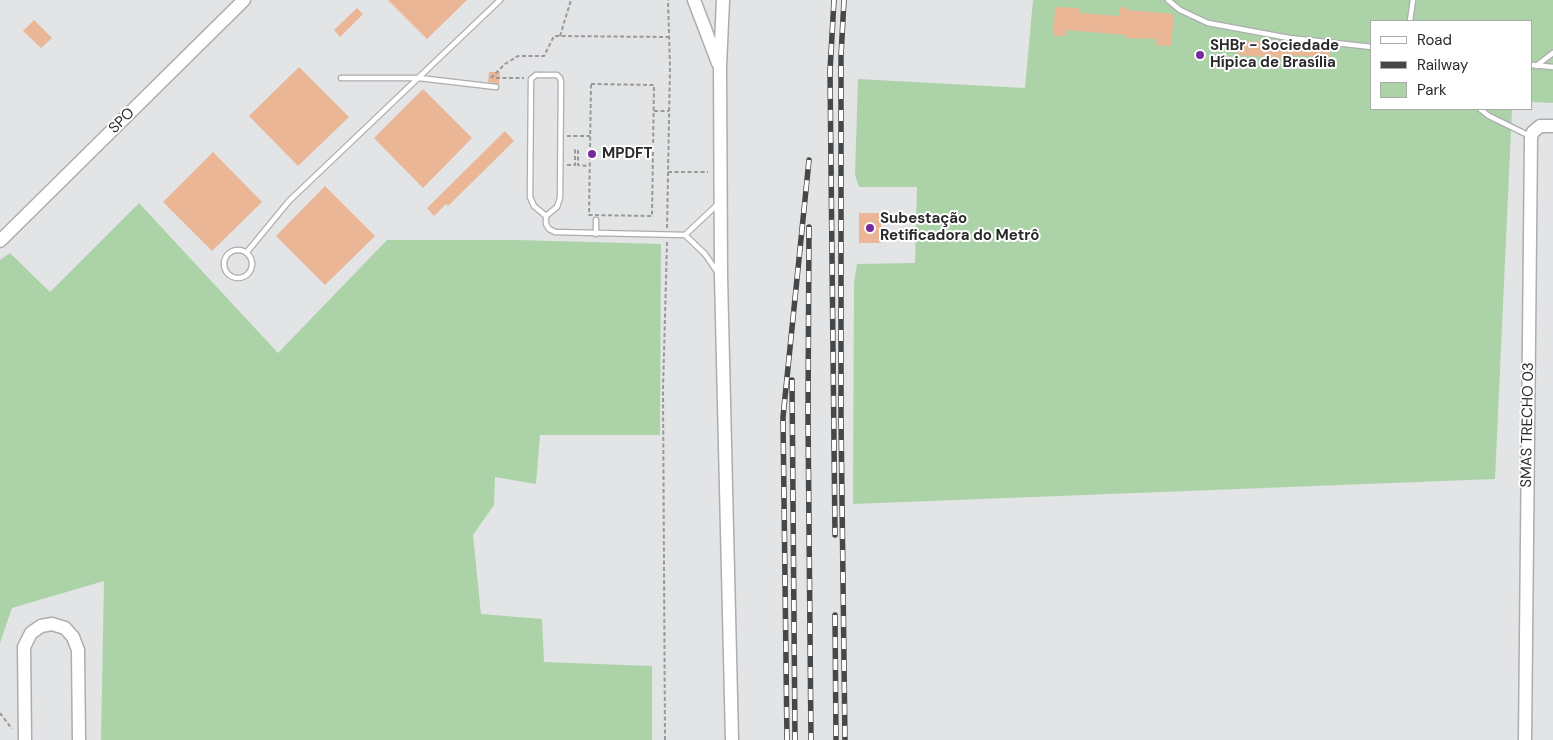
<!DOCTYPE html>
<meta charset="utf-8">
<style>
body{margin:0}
#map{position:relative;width:1553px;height:740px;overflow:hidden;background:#e3e4e5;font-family:"DM Sans",sans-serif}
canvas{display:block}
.legend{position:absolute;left:1370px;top:20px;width:162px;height:90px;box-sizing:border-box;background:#fff;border:1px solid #aaa;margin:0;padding:6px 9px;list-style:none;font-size:15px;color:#2a2a2b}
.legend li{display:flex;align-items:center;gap:10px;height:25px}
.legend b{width:25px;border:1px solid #aaa}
</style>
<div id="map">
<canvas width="1553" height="740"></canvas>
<ul class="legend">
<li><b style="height:6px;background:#fff"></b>Road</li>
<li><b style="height:6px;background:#464748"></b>Railway</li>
<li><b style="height:14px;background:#acd3a8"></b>Park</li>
</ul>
</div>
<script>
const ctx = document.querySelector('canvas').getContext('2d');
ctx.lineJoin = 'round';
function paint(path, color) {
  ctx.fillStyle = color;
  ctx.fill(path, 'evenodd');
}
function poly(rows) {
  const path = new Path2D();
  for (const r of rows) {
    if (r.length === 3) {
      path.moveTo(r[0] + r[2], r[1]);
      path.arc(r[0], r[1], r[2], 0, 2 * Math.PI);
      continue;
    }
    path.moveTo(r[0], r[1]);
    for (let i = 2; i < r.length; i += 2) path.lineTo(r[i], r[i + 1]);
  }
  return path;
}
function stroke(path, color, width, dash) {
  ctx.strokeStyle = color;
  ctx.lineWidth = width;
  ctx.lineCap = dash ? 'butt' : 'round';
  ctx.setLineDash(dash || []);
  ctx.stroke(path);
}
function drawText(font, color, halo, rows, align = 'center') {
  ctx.font = font + ' "DM Sans",sans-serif';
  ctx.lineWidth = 4;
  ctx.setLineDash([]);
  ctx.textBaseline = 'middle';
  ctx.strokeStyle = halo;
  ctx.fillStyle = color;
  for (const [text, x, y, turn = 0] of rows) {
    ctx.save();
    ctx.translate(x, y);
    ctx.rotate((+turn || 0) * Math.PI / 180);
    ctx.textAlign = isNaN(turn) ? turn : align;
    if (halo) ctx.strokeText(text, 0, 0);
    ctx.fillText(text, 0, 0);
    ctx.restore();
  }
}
const green = poly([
 [1033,0,1553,0,1553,103,1532,102,1532,21,1372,21,1372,109,1512,109,1495,479,853,504,854,283,857,264,915,263,917,187,859,187,855,175,858,79,1025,88],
 [139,203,278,353,387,240,518,240,661,244,660,435,540,435,536,484,495,477,494,505,473,535,481,614,542,619,544,662,652,666,652,740,101,740,104,581,12,608,0,643,0,260,10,253,50,292]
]);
const building = poly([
 [388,0,467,0,427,39],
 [1055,7,1080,8,1080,13,1119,16,1119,7,1128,8,1128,10,1174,14,1171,46,1156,45,1157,39,1126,38,1126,35,1066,30,1066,36,1053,36],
 [357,8,363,14,340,37,334,30],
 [34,20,52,38,41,48,23,31],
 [1239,41,1295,43,1330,47,1330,57,1284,55,1284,58,1238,55],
 [299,67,349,117,298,166,249,116],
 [489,72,500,72,499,84,488,82],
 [423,89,472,138,423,188,374,138],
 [505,131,514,141,448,206,446,204,434,216,427,208],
 [213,152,262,202,212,251,163,202],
 [325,186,375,236,325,285,276,236],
 [859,213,881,213,881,243,859,243]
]);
const path = poly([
 [560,36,571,0],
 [491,78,505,64,518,56,544,56,554,36,668,37],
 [496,78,524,78],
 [591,84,654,85,652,216,589,215,591,84],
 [654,111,669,111],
 [567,136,590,136],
 [567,165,575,165,575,150,578,150,578,165,589,166],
 [668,172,708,172],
 [667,228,670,67,668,0],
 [0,713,12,729],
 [665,740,663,390,667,242]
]);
const lane = poly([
 [1168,0,1180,10,1208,23,1289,38,1372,47],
 [1410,21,1413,0],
 [1532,65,1553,67],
 [1536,66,1553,53],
 [536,75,557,75,560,78,561,82,560,198,557,207,546,216,534,206,530,197,531,79,536,75],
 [341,78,419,78,496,87],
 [1480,109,1489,116,1530,136],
 [546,216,546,224,549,229,555,232,685,235,705,254,718,273],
 [596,234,596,220],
 [685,235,718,204],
 [238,264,14],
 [247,252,289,201,500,0]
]);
const secondary = poly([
 [694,0,718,63],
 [723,0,720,67,721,276,732,740],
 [0,241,244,0],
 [25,740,24,647,31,633,41,626,52,624,65,628,73,637,78,650,79,740],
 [1525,740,1531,137,1533,132,1540,126,1553,126]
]);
const rail = poly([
 [834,0,830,71,835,535],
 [844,0,841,56,841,418,845,740],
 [809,227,808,417,811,740],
 [792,380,795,740],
 [835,615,836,740],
 [787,740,783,417,809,160]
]);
const markers = [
 [1200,55,5,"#782a9b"],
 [592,154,5,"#782a9b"],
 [870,228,5,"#782a9b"]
];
const poiNames = [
 ["SHBr - Sociedade",1210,46],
 ["Hípica de Brasília",1210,63],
 ["MPDFT",602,154],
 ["Subestação",880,219],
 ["Retificadora do Metrô",880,236]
];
const streetNames = [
 ["SPO",122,121,-45],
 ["SMAS TRECHO 03",1528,425,-89]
];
paint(green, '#acd3a8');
paint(building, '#eab696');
stroke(lane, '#acadaf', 7);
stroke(secondary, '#acadaf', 15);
stroke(path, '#98999a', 2, [4, 2.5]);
stroke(lane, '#fff', 4.5);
stroke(secondary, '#fff', 12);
stroke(rail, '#464748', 5.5);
stroke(rail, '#fff', 4, [11]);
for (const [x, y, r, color] of markers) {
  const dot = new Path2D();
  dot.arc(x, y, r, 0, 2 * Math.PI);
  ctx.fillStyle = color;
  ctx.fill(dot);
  stroke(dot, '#fff', 2);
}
drawText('bold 15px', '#2a2a2b', '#fff', poiNames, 'left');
drawText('15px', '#2a2a2b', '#fff', streetNames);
</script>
